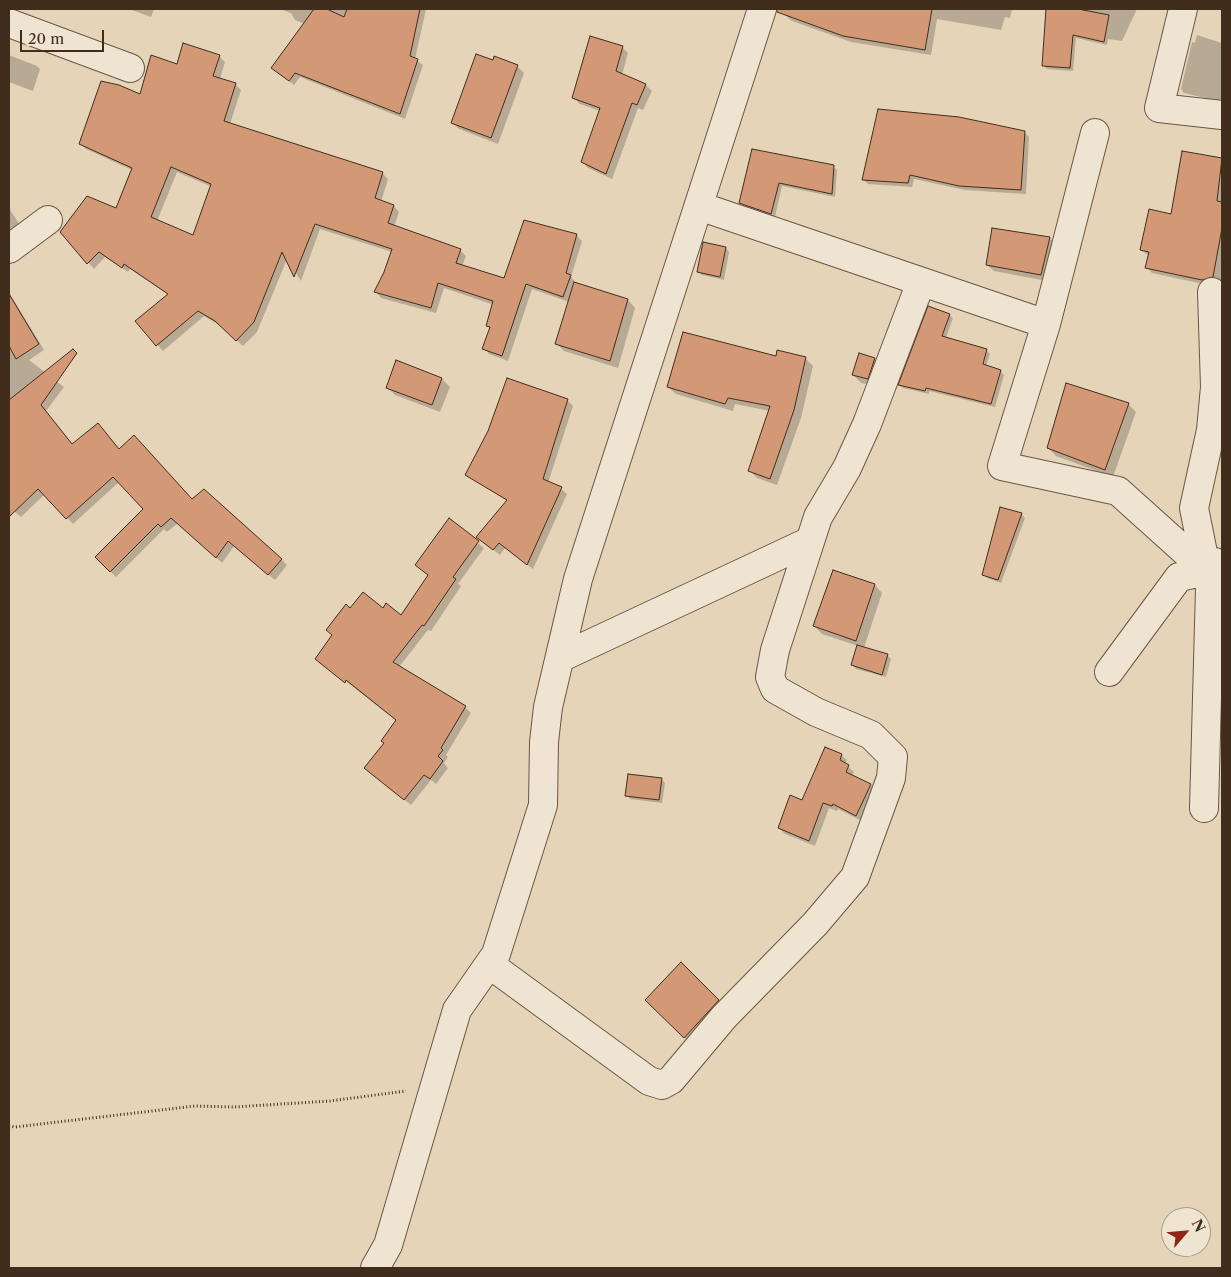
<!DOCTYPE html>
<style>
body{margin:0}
#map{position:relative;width:1231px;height:1277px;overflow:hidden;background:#e6d4b9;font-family:"Libre Caslon Text",serif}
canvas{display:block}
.frame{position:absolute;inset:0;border:10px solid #412d1c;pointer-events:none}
.north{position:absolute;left:1161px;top:1207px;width:50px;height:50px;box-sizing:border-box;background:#efe3d2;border:1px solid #a99a89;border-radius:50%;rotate:63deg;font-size:14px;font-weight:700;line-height:20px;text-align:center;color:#412d1c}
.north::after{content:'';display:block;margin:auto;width:18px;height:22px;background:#8f2418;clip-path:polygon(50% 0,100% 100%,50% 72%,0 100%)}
.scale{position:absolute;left:20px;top:30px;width:84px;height:22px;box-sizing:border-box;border:2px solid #412d1c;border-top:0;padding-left:6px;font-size:15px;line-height:18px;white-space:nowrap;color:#412d1c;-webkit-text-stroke:4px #efe3d2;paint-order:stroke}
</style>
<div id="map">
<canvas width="1231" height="1277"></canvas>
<div class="frame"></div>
<div class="north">N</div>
<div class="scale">20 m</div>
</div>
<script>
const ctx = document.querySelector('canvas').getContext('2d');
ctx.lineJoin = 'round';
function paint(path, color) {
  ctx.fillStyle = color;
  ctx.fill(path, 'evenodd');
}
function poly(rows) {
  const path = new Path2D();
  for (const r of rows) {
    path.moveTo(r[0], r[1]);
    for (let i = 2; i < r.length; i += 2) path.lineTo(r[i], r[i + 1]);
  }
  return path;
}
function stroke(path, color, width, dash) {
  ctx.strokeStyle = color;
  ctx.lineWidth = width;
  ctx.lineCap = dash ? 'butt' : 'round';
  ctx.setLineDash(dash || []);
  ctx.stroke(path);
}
const shadow = poly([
 [129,9,154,9,151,17],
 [280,9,426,9,415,59,423,65,405,119,300,77,294,85,278,73,273,68,305,24,295,20,291,13],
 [787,9,1012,9,1010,18,1005,17,1001,30,937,19,931,55,851,42,792,21,785,15],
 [1047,9,1080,11,1080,9,1137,9,1122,41,1108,39,1107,45,1076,38,1073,71,1047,69,1043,65],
 [1197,35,1222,43,1222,102,1184,93,1181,89,1192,42,1195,43],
 [622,47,628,53,622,75,646,85,652,91,643,110,638,108,612,179,588,168,583,162,600,111,580,104,574,98],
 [9,55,37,66,40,69,33,91,9,82],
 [219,56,225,62,220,79,235,84,241,90,230,124,382,173,388,179,381,202,394,206,399,212,394,227,460,250,466,256,462,266,505,279,576,235,582,241,571,277,576,283,628,300,635,308,618,368,564,351,556,343,569,302,532,289,508,361,489,354,484,348,491,329,488,326,494,305,444,288,436,313,381,298,376,292,386,273,392,252,320,229,301,281,287,259,257,332,243,346,222,327,204,316,163,351,137,321,169,295,130,269,128,272,105,257,94,269,62,232,116,209,132,170,86,149,80,143,178,65],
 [177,172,212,187,194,237,157,221],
 [494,62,517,66,524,73,498,144,459,129,452,123],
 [1024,132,1029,137,1026,194,965,190,914,179,912,187,868,184,863,179],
 [753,151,833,167,837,170,835,197,782,186,775,217,744,206,741,203],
 [1222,159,1222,282,1218,281,1208,285,1152,273,1147,267,1149,256,1141,250],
 [9,208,23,230,9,240],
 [1049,238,1056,244,1047,281,994,271,987,265],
 [726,248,729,252,724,280,702,275,698,272],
 [9,292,44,350,29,360,64,387,46,411,73,445,120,450,281,559,287,565,275,580,234,546,222,563,178,523,167,532,164,529,116,577,96,557,145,509,119,482,73,524,45,494,21,517,9,507],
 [949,315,953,318,946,338,986,350,990,354,986,366,1000,371,1004,375,995,407,929,391,929,394,903,388,900,385],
 [860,355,875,360,882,367,875,386,861,383,853,375],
 [777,357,805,358,813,366,801,418,777,485,757,478,750,471,770,411,735,404,733,411,676,394,668,387],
 [397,362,442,379,450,387,440,412,395,395,387,387],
 [567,400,573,406,548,483,561,489,567,494,533,569,505,548,500,555,477,537,507,501,466,474],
 [1128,404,1136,412,1113,477,1056,456,1048,448],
 [1021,514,1025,518,1001,583,987,578,983,574],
 [449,520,484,548,458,584,461,586,431,631,428,630,399,667,465,707,471,713,446,755,448,757,444,763,448,768,436,784,431,780,411,805,372,774,397,721,317,659,350,610,383,610,401,617,429,576,416,565],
 [833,571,875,585,882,593,864,648,887,655,891,659,886,677,856,669,853,665,858,646,822,634,814,626],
 [841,755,847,760,845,764,854,772,852,776,871,785,876,791,862,821,838,809,837,811,829,808,815,846,785,834,779,828],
 [661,779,665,783,662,803,630,799,627,795],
 [681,964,726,1008,692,1045,647,1000]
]);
const building = poly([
 [314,9,327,9,344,17,347,9,420,9,410,56,418,59,400,114,295,73,289,81,271,68,314,9],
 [777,9,932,9,925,50,843,36,777,12,777,9],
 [1046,9,1078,9,1109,15,1104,42,1073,35,1070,68,1042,66,1046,9],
 [590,36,623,46,616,71,646,84,637,105,632,103,606,174,581,162,600,108,572,98,590,36],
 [183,43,220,55,213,76,236,83,224,121,383,172,375,198,394,205,388,223,461,249,456,263,504,278,524,220,577,234,566,273,571,275,563,297,526,284,502,356,482,349,490,327,486,326,493,301,438,283,431,308,374,292,384,272,392,249,315,224,294,277,282,252,254,322,236,341,215,321,198,311,156,346,135,321,168,294,124,264,122,268,99,252,87,264,60,232,87,196,116,208,132,168,79,144,101,81,119,85,140,94,151,55,177,64,183,43],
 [171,167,211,184,193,235,151,217,171,167],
 [476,54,493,60,494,56,518,65,491,138,451,123,476,54],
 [878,109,959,117,1025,131,1021,190,959,186,910,175,908,183,862,180,878,109],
 [752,149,834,165,832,194,779,183,771,214,739,203,752,149],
 [1182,151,1222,158,1217,201,1222,202,1222,228,1213,277,1202,280,1145,268,1149,252,1140,250,1149,209,1171,214,1182,151],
 [992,228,1050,237,1041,275,986,265,992,228],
 [703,242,726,247,720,277,697,272,703,242],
 [574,282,628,299,610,361,555,344,574,282],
 [9,294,39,344,16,359,9,346,9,294],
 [928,306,950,314,942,336,987,349,983,364,1001,370,991,404,926,388,925,391,898,385,928,306],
 [683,332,776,356,777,350,806,357,794,410,770,479,748,471,770,406,728,398,725,404,667,387,683,332],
 [73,349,77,353,41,405,72,444,98,423,119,449,134,435,192,499,204,489,282,559,268,575,228,541,216,558,171,518,161,527,158,524,110,572,95,557,143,509,113,477,66,519,38,489,9,517,9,400,73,349],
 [859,353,875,358,868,379,852,375,859,353],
 [396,360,442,378,432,405,386,388,396,360],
 [507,378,568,399,543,479,562,487,527,565,499,543,493,550,476,537,507,500,465,475,488,431,507,378],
 [1066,383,1129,403,1105,470,1047,448,1066,383],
 [1000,507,1022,513,998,580,982,575,1000,507],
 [449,518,479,541,453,577,456,579,424,626,422,625,393,662,466,706,441,748,443,750,438,756,443,761,430,779,424,775,404,800,364,768,384,743,381,741,396,720,346,680,345,683,315,659,332,635,326,630,346,604,350,608,363,592,383,608,386,603,401,615,428,575,415,565,449,518],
 [833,570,875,584,856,641,813,626,833,570],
 [857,645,888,654,882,675,851,665,857,645],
 [825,747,842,754,840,760,849,765,846,772,871,784,856,816,833,804,832,806,823,803,809,841,778,828,790,795,802,800,825,747],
 [628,774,662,778,659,800,625,796,628,774],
 [681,962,719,1000,684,1038,645,1000,681,962]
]);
const path = poly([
 [9,1126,15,1127,195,1106,234,1107,330,1101,406,1091]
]);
const minor = poly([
 [1183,9,1159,108,1222,115],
 [9,23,130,68],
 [699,206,1046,324,1095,133],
 [9,249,48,220],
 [1046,324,1002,466,1118,491,1207,571],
 [560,658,810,541],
 [1109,672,1179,577,1207,571,1215,562],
 [1204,808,1210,588,1194,508,1211,430,1215,387,1212,292],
 [489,964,649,1081,662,1085,671,1080,724,1017,815,924,855,877,891,778,893,757,871,735,816,712,775,689,770,677,775,650,818,517,847,468,867,424,921,282],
 [375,1268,388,1245,457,1010,496,954,543,805,544,742,548,707,578,579,762,9]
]);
paint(shadow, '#0003');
paint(building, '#d39977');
stroke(building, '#412d1c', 1);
stroke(minor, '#6a5743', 30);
stroke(path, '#412d1c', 3, [1, 2.5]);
stroke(minor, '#efe3d2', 28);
</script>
